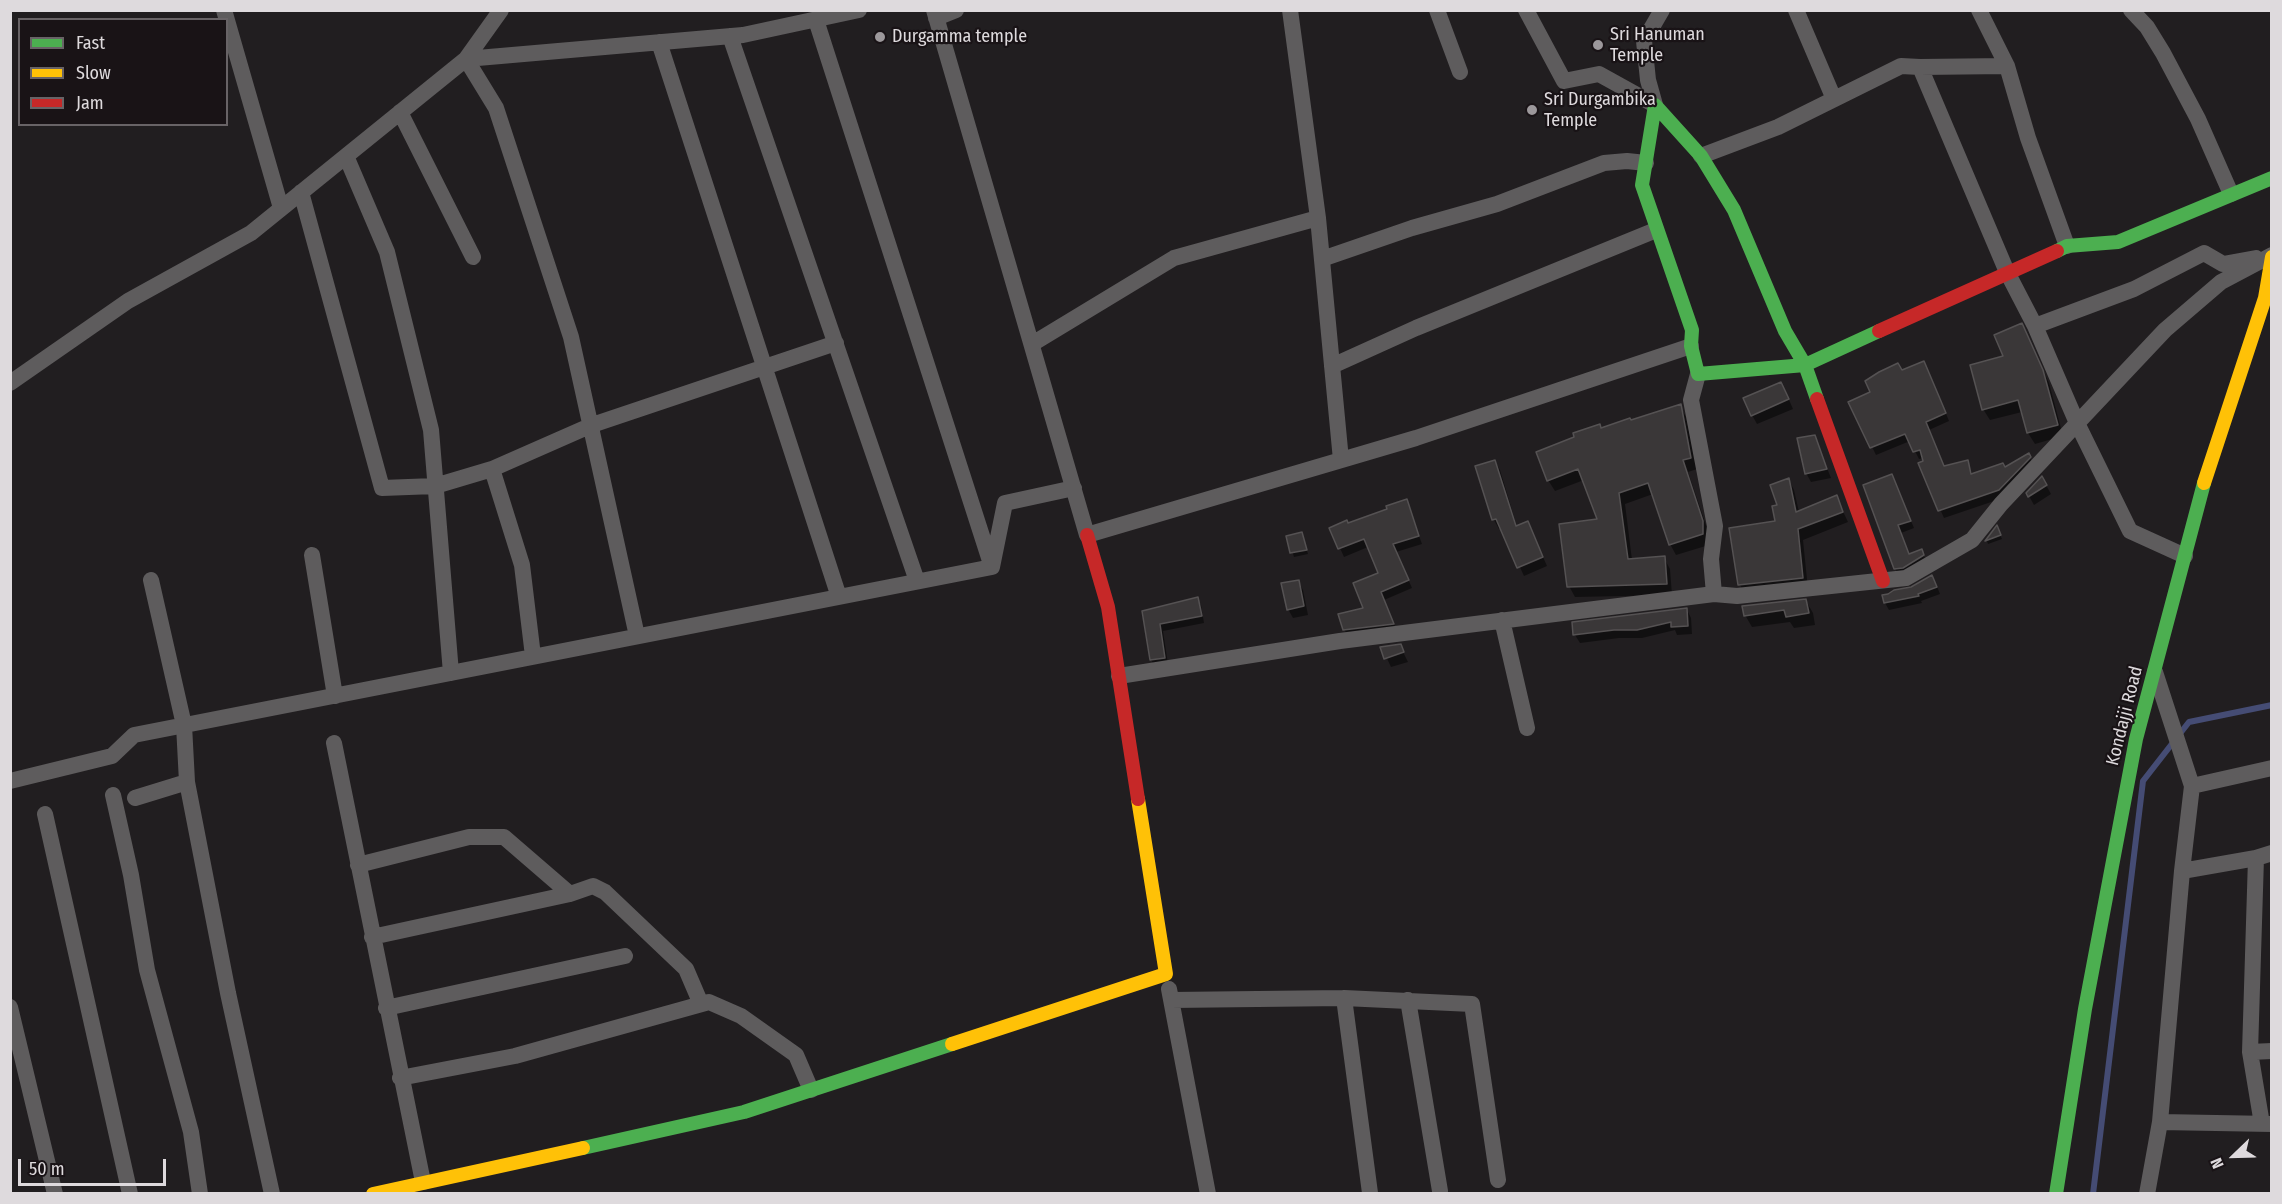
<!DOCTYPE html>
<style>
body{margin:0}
#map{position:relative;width:2282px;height:1204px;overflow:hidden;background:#211e20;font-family:"Fira Sans Condensed",sans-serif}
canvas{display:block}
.frame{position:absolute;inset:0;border:12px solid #dedadd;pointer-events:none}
.legend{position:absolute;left:18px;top:18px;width:210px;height:108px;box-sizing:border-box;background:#191316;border:2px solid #686366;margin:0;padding:8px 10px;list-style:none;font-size:18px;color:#dedadd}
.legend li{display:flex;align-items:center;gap:12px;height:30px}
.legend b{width:30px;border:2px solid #686366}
.north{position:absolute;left:2204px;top:1126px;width:60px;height:60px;-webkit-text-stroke:4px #191316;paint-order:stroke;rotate:247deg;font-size:16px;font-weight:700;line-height:24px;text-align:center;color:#dedadd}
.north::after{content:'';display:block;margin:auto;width:21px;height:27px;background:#dedadd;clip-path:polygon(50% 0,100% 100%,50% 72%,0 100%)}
.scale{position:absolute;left:18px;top:1159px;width:148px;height:27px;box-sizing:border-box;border:3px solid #dedadd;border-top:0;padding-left:8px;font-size:18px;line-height:21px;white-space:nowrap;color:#dedadd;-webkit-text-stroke:4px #191316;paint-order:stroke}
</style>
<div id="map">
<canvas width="2282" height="1204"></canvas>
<div class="frame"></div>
<ul class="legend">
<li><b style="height:8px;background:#4caf50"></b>Fast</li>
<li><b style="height:8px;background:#ffc107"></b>Slow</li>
<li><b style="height:8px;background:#c62828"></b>Jam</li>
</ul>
<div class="north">N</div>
<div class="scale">50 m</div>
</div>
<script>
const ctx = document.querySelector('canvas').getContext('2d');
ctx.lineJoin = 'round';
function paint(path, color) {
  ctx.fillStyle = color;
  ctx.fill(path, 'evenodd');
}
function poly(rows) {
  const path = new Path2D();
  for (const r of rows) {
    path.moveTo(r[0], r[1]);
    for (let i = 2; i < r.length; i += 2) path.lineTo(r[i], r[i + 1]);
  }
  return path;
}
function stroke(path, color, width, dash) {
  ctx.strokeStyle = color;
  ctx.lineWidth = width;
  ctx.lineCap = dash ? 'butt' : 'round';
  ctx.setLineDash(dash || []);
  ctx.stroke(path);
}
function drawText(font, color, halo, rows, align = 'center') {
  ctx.font = font + ' "Fira Sans Condensed",sans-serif';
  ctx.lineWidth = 4.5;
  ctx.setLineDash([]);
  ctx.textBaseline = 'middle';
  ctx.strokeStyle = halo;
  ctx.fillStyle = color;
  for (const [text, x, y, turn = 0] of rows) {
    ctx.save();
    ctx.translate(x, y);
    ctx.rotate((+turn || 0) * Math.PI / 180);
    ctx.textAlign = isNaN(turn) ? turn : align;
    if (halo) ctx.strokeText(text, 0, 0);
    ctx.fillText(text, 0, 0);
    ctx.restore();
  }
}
const shadow = poly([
 [2028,337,2049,383,2063,436,2035,444,2028,433,2022,412,1990,420,1983,409,2005,357],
 [1928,370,1949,421,1929,430,1945,468,1967,462,1973,475,2005,469,2028,455,2034,465,2003,498,1944,518,1920,464,1925,462,1924,458,1919,459,1910,441,1876,455,1850,402,1872,392,1901,372],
 [1786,393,1793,409,1757,424,1752,415],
 [1680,406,1686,417,1697,469,1688,472,1709,534,1709,545,1676,555,1670,544,1653,494,1625,504,1632,560,1664,558,1670,569,1672,595,1575,597,1569,586,1599,521,1584,480,1555,491,1548,480,1601,429],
 [1814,436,1831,478,1811,482,1806,473],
 [1495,461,1500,470,1517,527,1532,532,1547,566,1524,576,1502,528,1499,529,1494,520],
 [2042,478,2051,494,2034,505,2029,496],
 [1789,480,1794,490,1799,512,1836,497,1848,522,1803,540,1808,589,1746,595,1740,585,1777,522,1779,506],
 [1895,483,1914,528,1901,533,1909,555,1921,551,1925,558,1899,576,1895,568],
 [1406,501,1422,544,1396,552,1412,588,1384,600,1397,631,1349,638,1344,629,1365,609,1380,574,1368,547,1344,557,1331,528,1348,525,1389,510],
 [1997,528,2002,539,1988,544,1987,541],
 [1302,534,1308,554,1294,557,1288,537],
 [1298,581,1303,590,1308,615,1293,618,1288,609],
 [1936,584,1940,594,1921,601,1922,603,1889,610,1885,603,1884,596],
 [1197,599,1201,605,1204,623,1163,631,1168,664,1155,666,1151,660,1144,612],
 [1806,601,1813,613,1815,625,1794,628,1790,622,1752,627,1745,615],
 [1687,610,1691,618,1692,634,1677,635,1675,630,1642,638,1619,638,1580,643,1575,635],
 [1400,646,1408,662,1391,667,1382,648]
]);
const stream = poly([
 [2093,1194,2143,781,2189,722,2272,705]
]);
const building = poly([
 [2022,323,2043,370,2058,425,2027,433,2018,400,1982,410,1970,365,2003,356,1994,335,2022,323],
 [1924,361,1946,413,1926,422,1944,466,1968,460,1971,474,2003,463,2005,467,2029,453,2031,457,1999,490,1938,511,1918,463,1923,461,1920,450,1913,452,1905,434,1870,448,1848,402,1870,392,1865,381,1879,372,1898,363,1902,370,1924,361],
 [1781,382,1789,399,1751,416,1743,398,1781,382],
 [1681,404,1691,458,1683,460,1703,521,1703,534,1669,545,1648,483,1619,493,1628,559,1665,556,1667,584,1567,587,1559,524,1597,519,1578,469,1547,481,1536,452,1574,437,1573,433,1600,424,1601,428,1630,418,1631,420,1681,404],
 [1815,435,1827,469,1805,474,1797,438,1815,435],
 [1495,460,1516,526,1528,521,1543,557,1517,568,1496,519,1492,520,1475,466,1495,460],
 [1892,474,1911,521,1898,525,1909,554,1922,549,1924,555,1903,568,1894,569,1863,485,1892,474],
 [2042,476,2047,485,2028,497,2026,493,2042,476],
 [1789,478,1796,512,1837,495,1843,512,1798,529,1803,578,1738,585,1729,528,1775,521,1772,506,1777,505,1770,485,1789,478],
 [1407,499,1419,536,1393,544,1409,580,1381,592,1394,624,1343,630,1338,614,1363,608,1353,583,1378,573,1364,539,1338,549,1329,528,1347,520,1348,523,1387,509,1386,506,1407,499],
 [1997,525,2001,535,1985,541,1997,525],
 [1302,532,1307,550,1290,553,1286,536,1302,532],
 [1932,575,1937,587,1918,594,1919,596,1884,603,1882,595,1888,594,1894,590,1911,587,1932,575],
 [1299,580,1304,606,1287,610,1281,583,1299,580],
 [1198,597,1202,616,1160,624,1165,658,1150,660,1142,611,1198,597],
 [1806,599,1809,613,1786,617,1784,610,1744,616,1742,606,1806,599],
 [1687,608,1688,626,1671,627,1671,622,1637,630,1614,630,1573,635,1572,622,1687,608],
 [1401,644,1404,652,1384,659,1380,647,1401,644]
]);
const street = poly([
 [224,10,281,208],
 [934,10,1087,535,1416,438,1691,346],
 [1290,10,1318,218,1341,460],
 [1437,10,1460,72],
 [1526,10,1564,81,1599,74,1655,105],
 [1796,10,1834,99],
 [1979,10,2007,66,2028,138,2067,246],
 [2131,10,2147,27,2163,53,2198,119,2231,194],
 [936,18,956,10],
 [816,20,991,564],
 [730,36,917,581],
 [659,42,839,597],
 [1920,67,2007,66],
 [1655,105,1648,80,1644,41,1662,10],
 [400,112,473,257],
 [346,156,387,252,431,430,451,673],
 [1701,156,1778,127,1901,66,1920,67,2007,272,2035,326,2134,289,2204,253,2223,264,2256,258],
 [301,192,382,488,435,486,492,469,592,425,836,343],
 [1322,259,1412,228,1497,204,1604,163,1627,161,1646,163],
 [2035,326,2077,423,2130,531,2185,556],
 [1032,344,1174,258,1318,218],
 [1332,366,1416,328,1656,230],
 [1698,374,1691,400,1715,526,1711,559,1714,594],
 [10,383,128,301,251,233,466,59,501,10],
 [492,469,522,565,533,656],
 [312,555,335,696],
 [1502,620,1527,728],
 [637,636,571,337,496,108,466,59,743,35,859,10],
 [2155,672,2192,786],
 [1119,676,1340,641,1714,594,1737,596,1906,578,1972,540,2001,504,2165,330,2221,282,2272,255],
 [334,743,423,1182],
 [10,781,112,756,134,735,992,567,1005,503,1074,488],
 [187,782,228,993,272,1194],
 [113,795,131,875,147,970,191,1132,200,1194],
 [135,798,187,782,184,725,151,580],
 [45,814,130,1194],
 [2256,858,2250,1052,2272,1051],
 [358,865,469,837,504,837,570,894,593,886,605,892,686,969,701,1004],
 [2182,871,2256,858,2272,853],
 [372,937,570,894],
 [1169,989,1208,1194],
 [1344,998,1370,1193],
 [1171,1000,1344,998,1472,1004,1498,1180],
 [1408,1000,1440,1191],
 [10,1007,55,1194],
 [386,1008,625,956],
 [2250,1052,2262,1124],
 [400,1078,515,1056,709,1002,741,1016,796,1055,811,1090],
 [2160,1122,2272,1124],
 [2147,1194,2160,1122,2182,871,2192,786,2272,768]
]);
const fast = poly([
 [2057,251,2067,246,2118,242,2272,178],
 [1817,399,1805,365,1785,331,1734,210,1701,156,1655,105,1642,185,1692,330,1691,346,1698,374,1805,365,1879,331],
 [583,1148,744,1112,952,1044],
 [2056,1194,2085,1009,2136,739,2204,483]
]);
const slow = poly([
 [2204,483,2265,298,2272,257],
 [952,1044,1166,974,1138,799],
 [373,1194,583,1148]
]);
const jam = poly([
 [1879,331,2057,251],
 [1817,399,1883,581],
 [1087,535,1108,607,1138,799]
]);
const markers = [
 [880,37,6,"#9c989b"],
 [1598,45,6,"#9c989b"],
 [1532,110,6,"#9c989b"]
];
const poiNames = [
 ["Sri Hanuman",1610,35],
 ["Temple",1610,56],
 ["Durgamma temple",892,37],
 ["Sri Durgambika",1544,100],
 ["Temple",1544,121]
];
const streetNames = [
 ["Kondajji Road",2125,716,-76]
];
paint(shadow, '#0007');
stroke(stream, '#454c74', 6);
paint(building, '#3a3738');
stroke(building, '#555253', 1.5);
stroke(street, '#5e5c5d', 16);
stroke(fast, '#4caf50', 14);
stroke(slow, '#ffc107', 14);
stroke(jam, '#c62828', 14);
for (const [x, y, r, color] of markers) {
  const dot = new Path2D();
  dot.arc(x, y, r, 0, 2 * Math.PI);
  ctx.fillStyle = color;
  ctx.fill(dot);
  stroke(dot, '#191316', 2);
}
drawText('18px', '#dedadd', '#191316', poiNames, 'left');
drawText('18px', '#dedadd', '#191316', streetNames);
</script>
